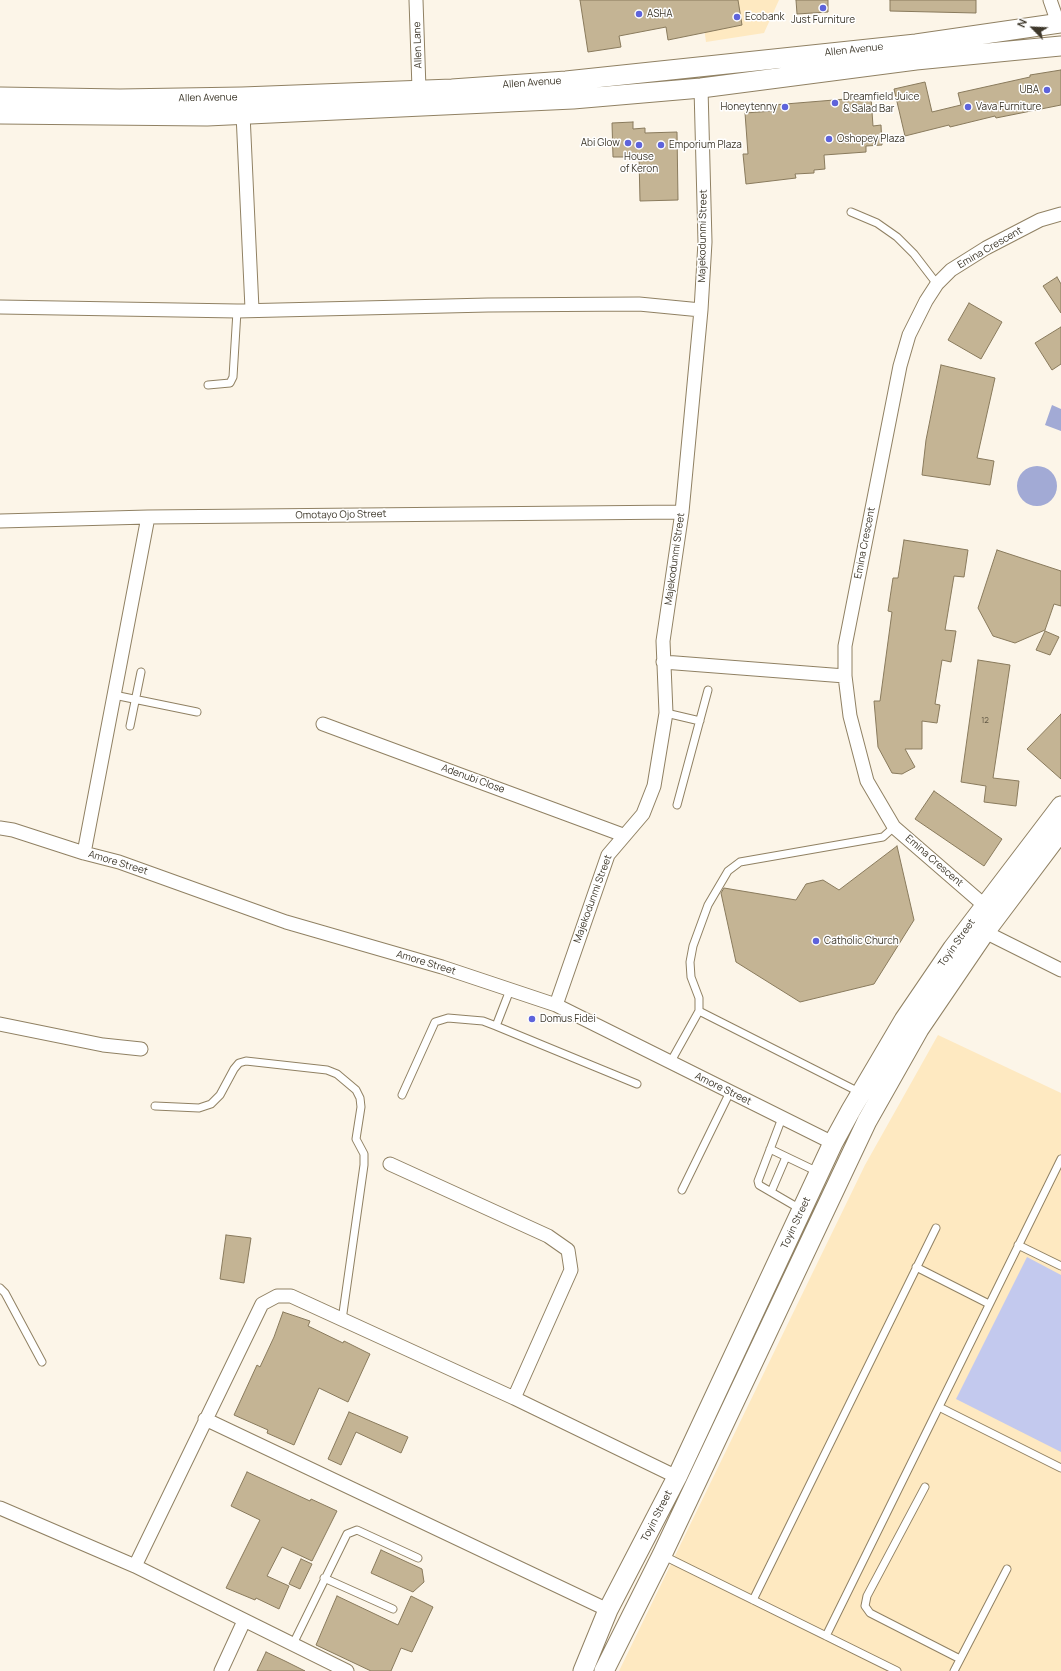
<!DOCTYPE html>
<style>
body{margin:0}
#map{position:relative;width:1061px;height:1671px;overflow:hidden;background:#fcf5e8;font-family:Manrope,sans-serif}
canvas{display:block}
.north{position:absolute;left:1013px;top:8px;width:40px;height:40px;-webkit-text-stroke:3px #fff;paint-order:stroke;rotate:294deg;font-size:11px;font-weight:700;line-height:16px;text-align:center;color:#3d372a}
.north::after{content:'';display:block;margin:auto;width:14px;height:18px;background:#3d372a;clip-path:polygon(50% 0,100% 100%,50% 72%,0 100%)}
</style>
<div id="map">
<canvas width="1061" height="1671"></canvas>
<div class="north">N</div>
</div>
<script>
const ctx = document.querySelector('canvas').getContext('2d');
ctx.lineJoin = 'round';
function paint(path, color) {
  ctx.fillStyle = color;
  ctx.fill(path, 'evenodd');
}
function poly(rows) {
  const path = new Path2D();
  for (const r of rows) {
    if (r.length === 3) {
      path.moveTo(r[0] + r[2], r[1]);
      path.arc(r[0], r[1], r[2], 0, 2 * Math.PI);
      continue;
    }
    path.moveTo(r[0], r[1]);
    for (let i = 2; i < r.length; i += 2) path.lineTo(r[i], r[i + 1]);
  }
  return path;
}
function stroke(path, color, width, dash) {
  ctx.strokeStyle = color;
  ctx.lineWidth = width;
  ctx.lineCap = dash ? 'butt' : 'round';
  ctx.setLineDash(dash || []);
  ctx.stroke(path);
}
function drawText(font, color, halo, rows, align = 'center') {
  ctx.font = font + ' Manrope,sans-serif';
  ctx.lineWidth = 3;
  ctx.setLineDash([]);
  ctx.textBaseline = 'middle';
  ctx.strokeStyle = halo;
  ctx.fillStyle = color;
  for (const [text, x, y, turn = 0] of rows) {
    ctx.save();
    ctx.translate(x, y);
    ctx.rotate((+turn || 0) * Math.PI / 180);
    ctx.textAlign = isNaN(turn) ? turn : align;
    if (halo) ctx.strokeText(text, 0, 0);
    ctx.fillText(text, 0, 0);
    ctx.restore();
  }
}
const built = poly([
 [700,0,779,0,764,33,706,42],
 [938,1035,1061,1093,1061,1671,619,1671,865,1165]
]);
const green = poly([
 [1027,1257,1061,1275,1061,1452,956,1399]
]);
const water = poly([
 [1052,405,1061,409,1061,431,1045,425],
 [1037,486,20]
]);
const building = poly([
 [580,0,738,0,742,25,668,40,666,27,619,36,621,47,588,52,580,0],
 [796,0,828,0,828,12,797,14,796,0],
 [890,0,976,0,976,13,890,11,890,0],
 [1061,70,1061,105,996,118,995,116,950,127,949,125,905,136,894,89,925,82,932,112,961,105,958,93,1030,77,1030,75,1061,70],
 [871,97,873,126,881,125,882,145,866,146,866,152,824,155,825,169,814,170,814,173,795,174,796,178,746,184,743,154,748,154,745,113,773,111,773,105,871,97],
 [633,122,633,129,645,128,645,133,677,132,678,200,640,201,639,157,613,157,612,123,633,122],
 [1057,277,1061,284,1061,313,1043,286,1057,277],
 [969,303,1002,322,981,359,948,340,969,303],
 [1061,327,1061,364,1052,370,1035,343,1061,327],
 [941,365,995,378,977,458,994,461,990,485,922,475,926,440,941,365],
 [904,540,968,550,964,577,954,576,945,630,956,631,951,662,942,660,935,704,940,705,937,723,922,721,922,749,905,749,915,767,902,774,892,773,878,747,874,701,880,701,892,612,888,611,893,578,898,578,904,540],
 [997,550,1061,571,1061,606,1054,604,1045,630,1015,643,993,636,978,608,997,550],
 [1045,631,1059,637,1050,655,1036,650,1045,631],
 [978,660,1010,665,993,778,1019,781,1016,806,984,802,986,786,961,782,978,660],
 [1061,714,1061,779,1027,749,1061,714],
 [934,791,1002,839,984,866,915,819,934,791],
 [897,846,914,920,874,984,800,1002,736,962,721,893,724,888,796,900,806,884,823,880,839,890,897,846],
 [226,1235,251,1238,244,1283,220,1279,226,1235],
 [283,1312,310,1321,308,1326,343,1343,344,1341,370,1354,348,1402,319,1388,294,1445,267,1433,268,1430,234,1415,257,1365,260,1367,274,1337,283,1312],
 [349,1412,408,1437,401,1453,356,1432,341,1465,328,1459,349,1412],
 [247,1472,310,1501,311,1499,337,1511,312,1561,282,1547,267,1576,289,1586,279,1609,256,1598,255,1600,226,1588,260,1520,231,1506,247,1472],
 [381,1550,422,1569,424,1582,413,1592,371,1573,381,1550],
 [301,1559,312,1564,300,1589,289,1584,301,1559],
 [337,1596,398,1625,411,1596,433,1607,412,1652,401,1648,391,1671,371,1671,316,1645,337,1596],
 [266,1652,285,1661,305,1671,257,1671,266,1652]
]);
const lane = poly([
 [851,212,877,223,897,237,914,254,937,284],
 [208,385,230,383,233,377,237,311],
 [114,695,197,712],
 [666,713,700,721],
 [130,726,141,672],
 [677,805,708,690],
 [699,1011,699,998,691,977,690,962,693,946,708,905,728,871,740,862,883,837,894,827],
 [496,1026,637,1084],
 [670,1063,699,1011,861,1093],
 [402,1095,435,1022,448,1018,483,1021,496,1026,510,990],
 [155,1106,199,1108,211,1104,220,1095,234,1069,239,1063,246,1061,327,1070,337,1074,356,1090,360,1098,361,1107,356,1139,364,1154,364,1165,342,1320],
 [782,1118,758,1181,759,1185,802,1210],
 [770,1149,818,1172],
 [682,1190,730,1092],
 [771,1192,786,1157],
 [1018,1245,1061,1266],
 [916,1267,989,1304],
 [0,1288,5,1293,42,1362],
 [939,1407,1061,1468],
 [925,1487,867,1596,865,1606,870,1613,960,1659],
 [662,1555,897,1671],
 [324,1578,393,1609],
 [753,1600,936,1228],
 [826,1636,1061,1159],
 [293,1644,347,1534,357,1530,418,1558],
 [954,1671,1007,1569]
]);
const street = poly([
 [416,0,419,89],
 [1050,0,1058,23],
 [243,114,252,309],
 [0,307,237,311,488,305,639,304,701,310],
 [0,521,148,517,682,512],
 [663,662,845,676],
 [323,724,623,835],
 [0,828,13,830,84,853,119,862,286,922,442,967,556,1005,833,1143],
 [84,853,148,517],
 [984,905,894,827,867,781,850,716,845,676,845,646,900,366,909,335,926,301,937,284,951,270,986,248,1040,220,1061,214],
 [985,932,1061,970],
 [556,1005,608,855,643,814,654,786,666,713,663,641,682,512,701,310,705,242,701,88],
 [0,1024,103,1045,141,1049],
 [390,1164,548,1236,568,1250,571,1270,514,1398],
 [205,1419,608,1610],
 [0,1508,135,1566,347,1671],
 [135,1566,262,1304,277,1296,291,1296,514,1398,677,1477],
 [221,1671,244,1621]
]);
const secondary = poly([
 [0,97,120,99,242,97,452,89,566,81,916,44,1061,23],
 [0,114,207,116,573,99,701,88,916,60,1061,46],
 [583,1671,608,1610,677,1477,833,1143,851,1110,904,1020,953,948,1061,806],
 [604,1671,662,1555,867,1121,919,1029,985,932,1061,831]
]);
const markers = [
 [823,8,4,"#5e63db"],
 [639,14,4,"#5e63db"],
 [737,17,4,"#5e63db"],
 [1047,90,4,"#5e63db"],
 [835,103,4,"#5e63db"],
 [785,107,4,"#5e63db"],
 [968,107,4,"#5e63db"],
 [829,139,4,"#5e63db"],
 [628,143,4,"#5e63db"],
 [639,145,4,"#5e63db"],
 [661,145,4,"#5e63db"],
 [816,941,4,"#5e63db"],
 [532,1019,4,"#5e63db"]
];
const numberNames = [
 ["12",985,721]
];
const poiNames = [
 ["ASHA",647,14],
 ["Ecobank",745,17],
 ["Just Furniture",823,20,"center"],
 ["UBA",1039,90,"right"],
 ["Dreamfield Juice",843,97],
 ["& Salad Bar",843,109],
 ["Honeytenny",777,107,"right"],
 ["Vava Furniture",976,107],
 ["Oshopey Plaza",837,139],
 ["Abi Glow",620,143,"right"],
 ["Emporium Plaza",669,145],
 ["House",639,157,"center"],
 ["of Keron",639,169,"center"],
 ["Catholic Church",824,941],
 ["Domus Fidei",540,1019]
];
const streetNames = [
 ["Allen Lane",418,45,-92],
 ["Allen Avenue",854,50,-6],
 ["Allen Avenue",532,83,-4],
 ["Allen Avenue",208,98,-1],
 ["Majekodunmi Street",703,236,-89],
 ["Emina Crescent",990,248,-30],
 ["Omotayo Ojo Street",341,515,-1],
 ["Emina Crescent",865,543,-79],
 ["Majekodunmi Street",675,559,-82],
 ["Adenubi Close",473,779,20],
 ["Emina Crescent",934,861,41],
 ["Amore Street",118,863,17],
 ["Majekodunmi Street",593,899,-70],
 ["Toyin Street",957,943,-55],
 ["Amore Street",426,963,17],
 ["Amore Street",723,1089,26],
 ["Toyin Street",796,1223,-65],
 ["Toyin Street",657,1516,-63]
];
paint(built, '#fee9c1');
paint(green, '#c3c9ee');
paint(water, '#a2aad5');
paint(building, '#c4b494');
stroke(building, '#897a5c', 1);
stroke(lane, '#908163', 9);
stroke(street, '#908163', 15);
stroke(secondary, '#908163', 21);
stroke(lane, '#fff', 7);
stroke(street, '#fff', 13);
stroke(secondary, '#fff', 19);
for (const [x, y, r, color] of markers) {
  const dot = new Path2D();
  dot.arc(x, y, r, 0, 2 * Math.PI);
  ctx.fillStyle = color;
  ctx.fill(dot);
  stroke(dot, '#fff', 1.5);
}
drawText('8px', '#5f5644', null, numberNames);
drawText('10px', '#3d372a', '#fff', poiNames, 'left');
drawText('10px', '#3d372a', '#fff', streetNames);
</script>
